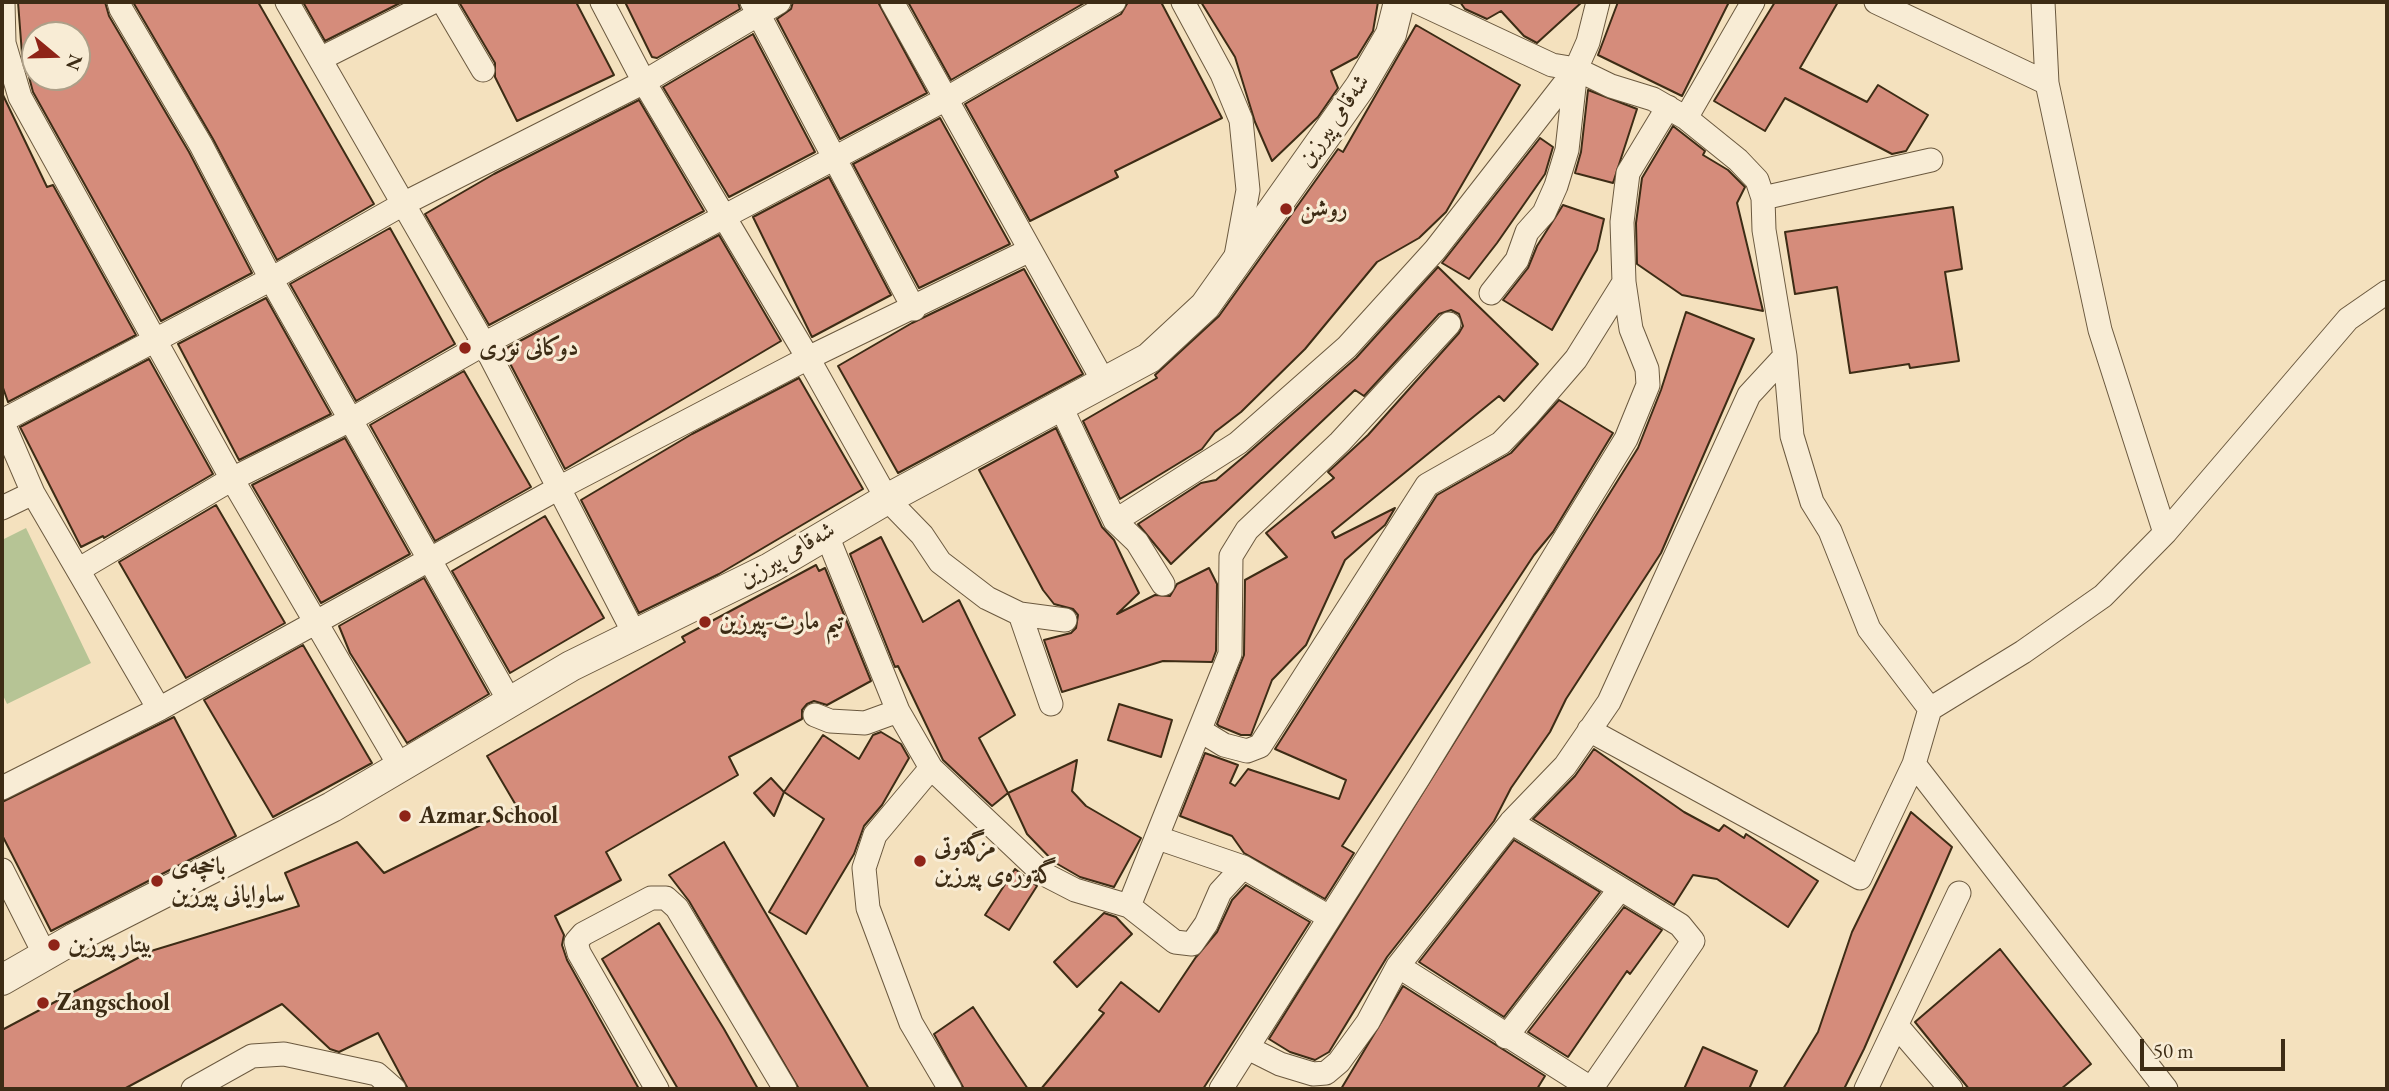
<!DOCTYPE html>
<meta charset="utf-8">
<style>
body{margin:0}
#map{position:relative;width:2389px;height:1091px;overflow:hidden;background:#f4e1be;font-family:"EB Garamond",serif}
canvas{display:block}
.frame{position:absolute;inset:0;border:4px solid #3d2c15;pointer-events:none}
.north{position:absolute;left:21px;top:21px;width:70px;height:70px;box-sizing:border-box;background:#f8ecd5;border:2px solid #ad9f88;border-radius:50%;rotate:109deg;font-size:19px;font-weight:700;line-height:28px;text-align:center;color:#3d2c15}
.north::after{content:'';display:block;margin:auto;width:24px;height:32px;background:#8f2418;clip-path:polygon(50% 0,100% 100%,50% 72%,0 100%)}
.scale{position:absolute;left:2140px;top:1039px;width:145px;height:32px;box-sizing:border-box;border:4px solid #3d2c15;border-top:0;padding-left:9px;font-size:21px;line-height:24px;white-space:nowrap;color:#3d2c15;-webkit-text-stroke:5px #f8ecd5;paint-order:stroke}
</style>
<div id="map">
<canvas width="2389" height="1091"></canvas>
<div class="frame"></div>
<div class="north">N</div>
<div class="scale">50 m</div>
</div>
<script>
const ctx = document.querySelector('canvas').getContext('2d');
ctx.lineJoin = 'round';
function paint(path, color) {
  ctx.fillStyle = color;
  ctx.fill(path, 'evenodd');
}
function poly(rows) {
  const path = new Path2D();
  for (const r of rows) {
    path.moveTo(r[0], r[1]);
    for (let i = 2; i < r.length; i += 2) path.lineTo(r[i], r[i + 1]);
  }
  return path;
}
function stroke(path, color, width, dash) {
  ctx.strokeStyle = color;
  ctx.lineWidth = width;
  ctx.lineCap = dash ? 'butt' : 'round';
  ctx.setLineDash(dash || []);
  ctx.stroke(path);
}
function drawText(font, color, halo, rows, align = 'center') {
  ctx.font = font + ' "EB Garamond",Amiri,serif';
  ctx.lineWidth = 6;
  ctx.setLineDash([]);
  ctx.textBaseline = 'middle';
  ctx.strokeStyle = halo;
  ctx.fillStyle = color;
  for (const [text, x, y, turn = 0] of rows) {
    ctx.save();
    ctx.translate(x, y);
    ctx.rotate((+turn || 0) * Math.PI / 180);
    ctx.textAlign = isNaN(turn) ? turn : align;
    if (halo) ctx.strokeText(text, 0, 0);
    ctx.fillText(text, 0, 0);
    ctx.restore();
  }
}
const green = poly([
 [26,528,91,663,7,704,2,693,2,540]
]);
const building = poly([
 [18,2,105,2,109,16,189,152,252,273,161,321,33,92,29,77,77,77,77,35,35,35,35,70,27,71,22,54,18,2],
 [133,2,258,2,374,204,277,260,213,139,133,2],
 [303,2,402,2,325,41,303,2],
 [459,2,576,2,614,75,517,121,495,77,495,63,459,2],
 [625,2,738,2,740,9,657,58,652,57,625,2],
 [793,2,878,2,927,93,840,139,777,19,791,9,793,2],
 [908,2,1086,2,951,80,908,2],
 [1128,2,1161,2,1222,118,1115,171,1118,177,1030,221,965,104,1121,14,1128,2],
 [1201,2,1378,2,1373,31,1357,57,1331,71,1338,88,1318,117,1272,161,1255,122,1235,57,1201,2],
 [1460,2,1582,2,1537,43,1524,36,1501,11,1487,19,1465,9,1460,2],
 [1618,2,1729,2,1682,96,1598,55,1618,2],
 [1775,2,1838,2,1800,68,1867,102,1878,85,1928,115,1906,151,1892,154,1785,98,1765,131,1714,101,1775,2],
 [1416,25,1520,85,1446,212,1419,238,1377,262,1305,349,1241,412,1215,432,1202,449,1120,499,1083,421,1157,378,1155,375,1219,316,1338,149,1343,152,1416,25],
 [753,34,815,152,729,197,663,87,753,34],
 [1588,90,1637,109,1613,183,1575,173,1581,152,1588,90],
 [2,93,47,187,53,185,136,335,8,402,2,385,2,93],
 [639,100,704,211,489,325,425,214,494,174,639,100],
 [940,118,1010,244,919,288,853,164,940,118],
 [1673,126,1705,151,1703,155,1728,170,1745,187,1737,203,1763,311,1682,295,1637,264,1636,223,1642,178,1673,126],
 [1540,138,1553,147,1545,174,1497,243,1469,279,1442,263,1540,138],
 [829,177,891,295,812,337,753,217,829,177],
 [1563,205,1604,219,1597,250,1552,330,1503,300,1528,268,1537,246,1563,205],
 [1953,207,1962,269,1945,272,1959,361,1910,368,1909,364,1850,373,1837,287,1795,294,1785,232,1953,207],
 [390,228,455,344,356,401,290,284,390,228],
 [719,235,781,341,565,469,503,350,719,235],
 [1438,267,1538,364,1504,401,1499,396,1332,532,1335,538,1395,508,1385,525,1345,560,1306,645,1272,680,1251,735,1241,735,1219,726,1217,724,1244,655,1245,580,1287,557,1266,533,1334,478,1328,472,1368,435,1459,333,1463,326,1459,314,1451,310,1439,314,1364,396,1355,390,1171,564,1138,524,1201,483,1216,480,1247,454,1356,358,1438,267],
 [1024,269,1083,374,898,473,838,366,912,323,1024,269],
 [266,298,331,414,239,460,178,344,266,298],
 [1686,312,1754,339,1661,553,1566,699,1550,732,1511,788,1494,821,1387,957,1329,1052,1315,1060,1290,1052,1269,1039,1638,448,1661,390,1686,312],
 [149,359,213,474,104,538,103,536,81,547,20,427,149,359],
 [464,371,531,487,435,541,370,425,464,371],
 [799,378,863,489,719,574,639,613,581,500,692,434,799,378],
 [1559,400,1613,433,1553,532,1534,555,1342,846,1354,853,1325,899,1244,853,1232,836,1180,816,1205,753,1238,765,1230,783,1235,786,1248,769,1339,799,1346,780,1275,749,1437,495,1511,453,1559,400],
 [1056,428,1102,527,1114,540,1139,593,1117,614,1155,595,1170,596,1177,584,1209,568,1217,584,1216,651,1212,662,1163,661,1062,692,1044,640,1071,633,1076,628,1078,615,1073,609,1054,604,1043,590,979,470,1056,428],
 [345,438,410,554,321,603,252,485,345,438],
 [216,505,285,623,186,678,119,562,216,505],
 [545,516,604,618,510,673,452,571,545,516],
 [881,537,923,622,959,600,1015,715,979,738,1008,793,992,806,943,760,898,666,895,667,850,554,881,537],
 [816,565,819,571,825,568,871,681,827,705,814,701,807,704,802,710,802,719,729,757,738,775,606,852,621,880,555,916,564,935,562,945,567,960,639,1089,408,1089,378,1033,339,1052,330,1049,282,1004,124,1089,2,1089,2,1030,151,951,299,906,285,873,357,842,384,873,517,807,487,756,685,642,682,637,816,565],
 [424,578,489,694,407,743,350,653,339,626,424,578],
 [303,645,372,763,273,817,204,700,303,645],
 [1119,704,1172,720,1161,757,1108,740,1119,704],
 [174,717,236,836,51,931,2,835,2,802,174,717],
 [881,732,901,744,909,758,882,805,864,826,854,854,806,934,769,912,824,819,784,792,823,735,859,759,873,735,881,732],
 [1594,749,1684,812,1719,831,1724,825,1744,838,1746,834,1818,881,1788,927,1717,879,1693,875,1674,905,1533,819,1575,776,1594,749],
 [1077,760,1072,791,1086,806,1141,838,1114,887,1080,877,1054,862,1027,834,1008,793,1077,760],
 [771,778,784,792,774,816,754,793,771,778],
 [1911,812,1952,847,1864,1049,1844,1089,1783,1089,1818,1032,1852,932,1911,812],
 [1514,840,1600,892,1504,1017,1419,962,1514,840],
 [724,842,762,907,869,1089,799,1089,689,901,669,875,724,842],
 [1015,869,1037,886,1009,930,985,915,1015,869],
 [1246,885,1310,922,1203,1089,1041,1089,1104,1013,1099,1010,1121,982,1159,1012,1196,957,1217,932,1232,900,1246,885],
 [1624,907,1662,930,1630,974,1627,971,1568,1057,1528,1032,1624,907],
 [1104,913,1116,917,1132,934,1077,987,1054,962,1104,913],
 [659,923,724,1029,758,1089,678,1089,602,959,659,923],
 [2000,949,2091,1064,2061,1089,1969,1089,1915,1022,2000,949],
 [1403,986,1545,1076,1537,1089,1341,1089,1403,986],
 [973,1007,996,1042,1028,1089,964,1089,934,1034,973,1007],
 [1703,1047,1757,1071,1749,1089,1684,1089,1703,1047]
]);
const minor = poly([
 [3,2,4,43,20,97,232,479,401,768],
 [119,2,121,9,201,145,271,279,510,702],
 [287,2,484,344,634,633],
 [443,2,483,70],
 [602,2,644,82,808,358,887,499,922,535,940,562,987,598,1020,614,1065,620],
 [752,2,914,309],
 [892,2,1105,384],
 [1183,2,1222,74,1241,120,1248,190,1236,256],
 [1417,2,1552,65,1576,69,1611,86,1653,99,1686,118,1738,160,1757,180,1763,198,1764,230,1785,356,1792,436,1812,502,1830,531,1869,629,1930,709,1914,764,2166,1089],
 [1876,2,2047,83],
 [2043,2,2047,83,2100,330,2165,533],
 [320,59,433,2],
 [1686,118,1753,2],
 [1763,198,1931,160],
 [1491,293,1517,260,1527,232,1544,213,1556,186,1567,150,1576,69,1588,42,1598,2],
 [1061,407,1115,521,1137,542,1163,584],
 [2,421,271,279,405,203,644,82,779,2],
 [2,421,33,493,159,709],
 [2,508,33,493],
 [1115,521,1238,443,1347,347,1435,250,1576,69],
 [826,533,898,711,931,768,1042,873,1075,890,1129,906,1175,942,1192,944,1206,924,1220,892,1243,867],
 [78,570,232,479,352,419,484,344,944,100,1114,2],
 [1020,614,1051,704],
 [1930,709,2023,652,2103,596,2165,533,2348,319,2387,292],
 [815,715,830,721,865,723,898,711],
 [1589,730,1860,878,1914,764],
 [1201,731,1224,745,1247,751,1260,746,1427,485,1501,443,1527,416,1576,359,1624,282],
 [931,768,875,835,864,868,868,908,911,1023,950,1089],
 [2,788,159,709,557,489,808,358,1028,251],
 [1511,822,1680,925,1693,941,1591,1089],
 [1158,838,1243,867,1329,917],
 [2,870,45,955],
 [1129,906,1230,654,1231,556,1247,530,1340,442,1449,324],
 [1398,966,1592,1089],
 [1897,1026,1951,1089],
 [1506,1037,1620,889],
 [1250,1049,1280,1064,1313,1074,1326,1073,1339,1062,1368,1022,1398,966,1511,822,1565,766,1609,702,1749,395,1785,356],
 [193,1089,252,1056,284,1054,377,1074,394,1089],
 [657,1089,579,953,576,942,583,934,651,898,666,898,677,908,785,1089],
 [1221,1089,1419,777,1626,439,1648,385,1647,369,1631,329,1624,282,1622,222,1628,173,1668,107],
 [1866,1089,1959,893]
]);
const tertiary = poly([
 [2,980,75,938,332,807,571,666,770,568,887,499,1149,358,1205,306,1360,87,1391,34,1399,2]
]);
const markers = [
 [1286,209,7,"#8f2418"],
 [465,348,7,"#8f2418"],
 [705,622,7,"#8f2418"],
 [405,816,7,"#8f2418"],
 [920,861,7,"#8f2418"],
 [157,881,7,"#8f2418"],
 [54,945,7,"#8f2418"],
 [43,1003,7,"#8f2418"]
];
const streetNames = [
 ["شەقامی پیرزین",1334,121,-55],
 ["شەقامی پیرزین",787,555,-30]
];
const poiNames = [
 ["روشن",1300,209],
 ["دوکانی نوری",479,348],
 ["تیم مارت-پیرزین",719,622],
 ["Azmar School",419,816],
 ["مزگةوتی",934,847],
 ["گةورەی پیرزین",934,875],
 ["باخچەی",171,867],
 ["ساوایانی پیرزین",171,895],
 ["بيتار پيرزين",68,945],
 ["Zangschool",57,1003]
];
paint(green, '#b6c495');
paint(building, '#d58c7b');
stroke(building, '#3d2c15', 2);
stroke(minor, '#6b593f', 25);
stroke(tertiary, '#6b593f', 32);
stroke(minor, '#f8ecd5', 23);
stroke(tertiary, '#f8ecd5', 30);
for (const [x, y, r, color] of markers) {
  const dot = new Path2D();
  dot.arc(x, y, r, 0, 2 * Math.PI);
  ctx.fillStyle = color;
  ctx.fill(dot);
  stroke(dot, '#f8ecd5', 2.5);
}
drawText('24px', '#3d2c15', '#f8ecd5', streetNames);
drawText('bold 24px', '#3d2c15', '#f8ecd5', poiNames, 'left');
</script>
